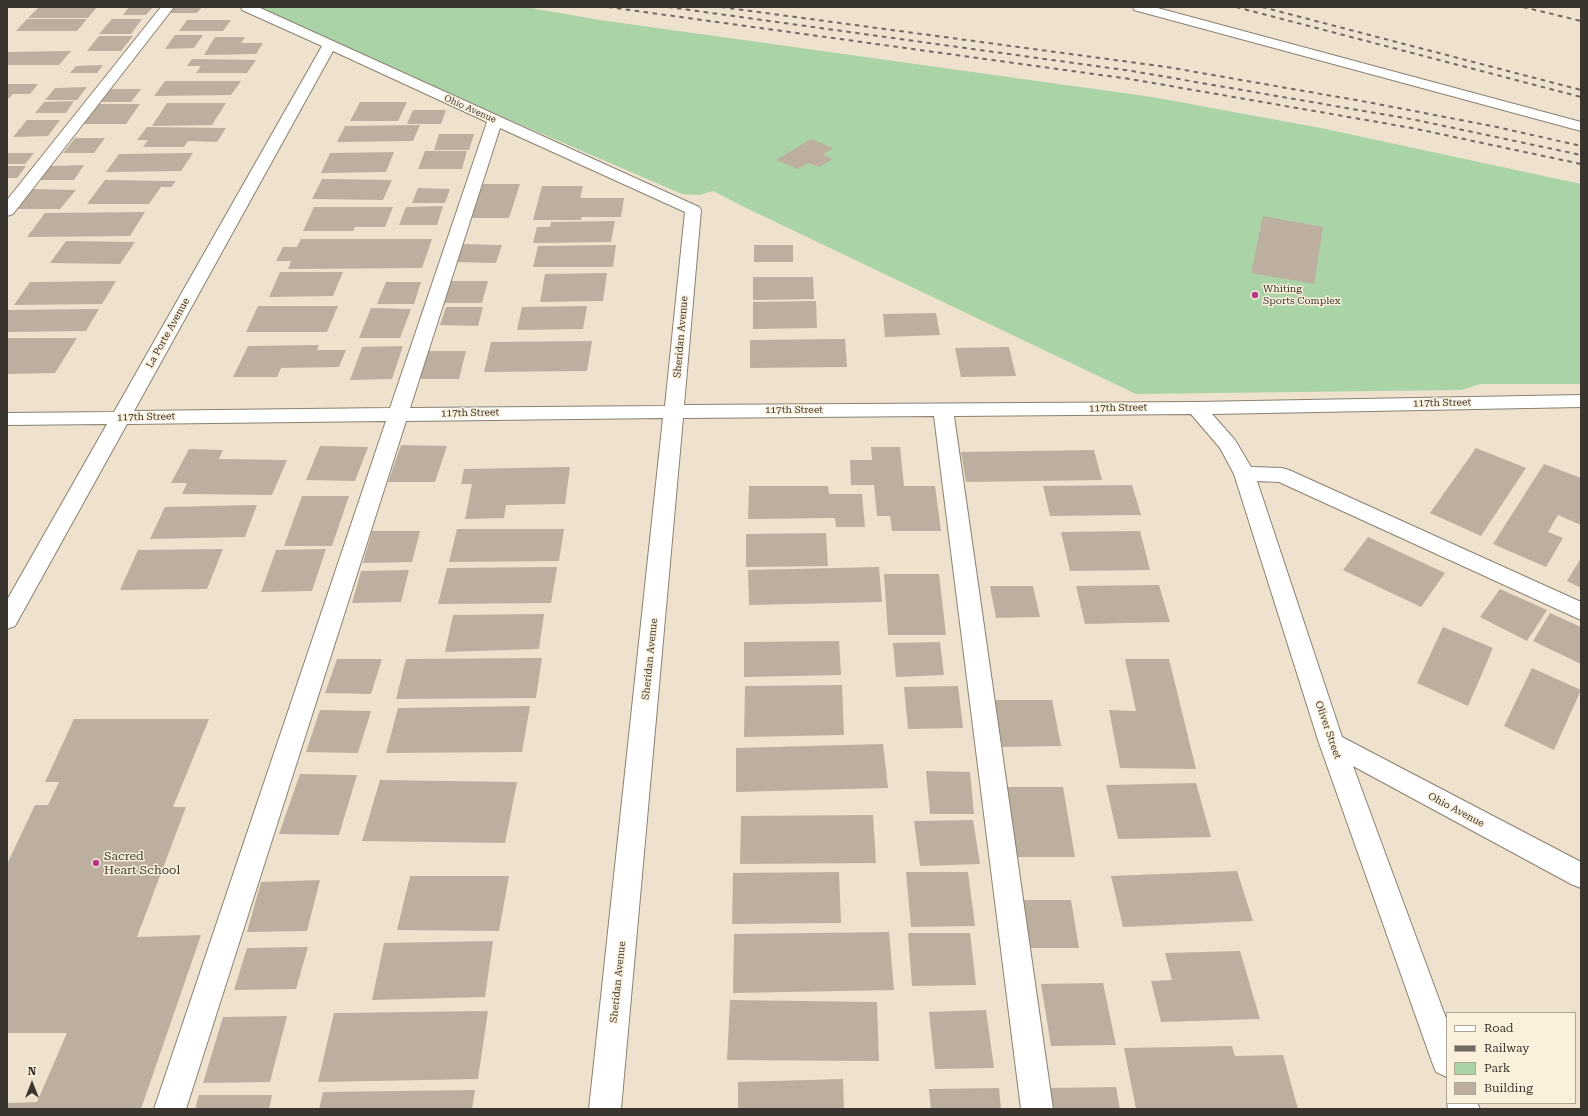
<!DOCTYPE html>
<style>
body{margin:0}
#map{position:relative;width:1588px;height:1116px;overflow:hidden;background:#eee2cf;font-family:"Roboto Serif",serif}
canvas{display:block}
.frame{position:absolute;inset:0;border:8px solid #39342d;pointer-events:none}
.legend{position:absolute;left:1446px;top:1012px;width:130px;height:92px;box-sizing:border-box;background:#fbf0dc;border:1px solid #ada596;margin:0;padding:5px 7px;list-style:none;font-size:12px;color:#39342d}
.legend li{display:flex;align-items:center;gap:8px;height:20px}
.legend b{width:20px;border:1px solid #ada596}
.north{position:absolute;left:12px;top:1064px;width:40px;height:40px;-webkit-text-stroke:3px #fbf0dc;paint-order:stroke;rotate:0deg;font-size:11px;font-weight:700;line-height:16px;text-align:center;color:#39342d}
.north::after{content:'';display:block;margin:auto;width:14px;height:18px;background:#39342d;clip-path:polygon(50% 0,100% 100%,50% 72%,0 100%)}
</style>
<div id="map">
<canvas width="1588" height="1116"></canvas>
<div class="frame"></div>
<ul class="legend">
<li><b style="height:5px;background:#fff"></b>Road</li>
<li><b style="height:5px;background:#726a60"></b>Railway</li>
<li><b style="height:11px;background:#abd3a8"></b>Park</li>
<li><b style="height:11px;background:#bdaf9f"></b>Building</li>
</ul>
<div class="north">N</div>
</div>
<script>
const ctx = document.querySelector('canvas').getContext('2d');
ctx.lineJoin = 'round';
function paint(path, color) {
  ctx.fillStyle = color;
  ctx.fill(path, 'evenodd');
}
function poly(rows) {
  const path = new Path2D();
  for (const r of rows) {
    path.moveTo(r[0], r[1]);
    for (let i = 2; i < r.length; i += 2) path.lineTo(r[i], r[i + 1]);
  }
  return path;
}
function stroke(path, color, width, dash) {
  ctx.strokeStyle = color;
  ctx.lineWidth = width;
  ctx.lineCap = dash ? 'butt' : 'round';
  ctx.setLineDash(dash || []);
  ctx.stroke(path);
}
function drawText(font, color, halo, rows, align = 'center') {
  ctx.font = font + ' "Roboto Serif",serif';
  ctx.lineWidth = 3;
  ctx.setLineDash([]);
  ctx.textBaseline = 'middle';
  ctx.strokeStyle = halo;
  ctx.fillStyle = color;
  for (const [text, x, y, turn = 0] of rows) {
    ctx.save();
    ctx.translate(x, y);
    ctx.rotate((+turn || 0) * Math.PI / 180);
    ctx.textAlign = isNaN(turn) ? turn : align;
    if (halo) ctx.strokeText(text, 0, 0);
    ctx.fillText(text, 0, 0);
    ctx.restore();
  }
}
const green = poly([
 [260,7,525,7,600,20,1152,97,1321,128,1581,184,1581,384,1481,384,1461,390,1136,394,742,206,713,191,699,195,682,194,359,55]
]);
const building = poly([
 [39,7,97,7,88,18,28,18],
 [129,7,153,7,146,15,123,15],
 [172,7,202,7,197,13,167,13],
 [27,19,87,19,77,31,16,31],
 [112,19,142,19,131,34,99,34],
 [187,20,231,20,223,31,179,31],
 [175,35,203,35,194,48,165,49],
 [99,36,133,36,121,51,87,51],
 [215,37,245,37,241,43,263,43,256,54,204,55],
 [71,51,59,65,7,65,7,52],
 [192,59,256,60,247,73,196,73,201,66,187,66],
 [103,65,97,73,70,73,76,66],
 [165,81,241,81,231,95,154,96],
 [7,84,38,84,30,94,13,94,7,100],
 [87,87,77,100,45,100,55,88],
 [110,89,141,89,131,102,100,102],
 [74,101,66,113,35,113,44,102],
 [360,102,407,102,398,121,350,121],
 [167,103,226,103,212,125,152,126],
 [96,104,140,104,126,124,81,124],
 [413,110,446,110,441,124,407,124],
 [27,120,60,120,48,136,13,137],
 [420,125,413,141,337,142,345,126],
 [147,127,226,128,217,142,188,141,184,147,143,147,148,140,137,140],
 [439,134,474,134,469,150,434,150],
 [75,138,105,138,94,153,63,153],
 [811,139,833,148,823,155,833,159,819,167,808,163,798,169,776,160],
 [425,151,467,151,462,169,418,169],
 [394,152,386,172,321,173,330,153],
 [7,153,34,153,25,164,7,164],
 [193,153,181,171,106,172,119,154],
 [84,165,74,180,38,180,49,166],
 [7,166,26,166,17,178,7,178],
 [322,179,392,180,383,200,312,199],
 [105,180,176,181,171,187,161,187,149,204,87,204],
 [483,184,520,184,509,218,471,218],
 [542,186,583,186,580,198,624,198,621,217,582,217,581,220,533,220],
 [418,188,450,189,445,203,412,203],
 [32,189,76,190,60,209,16,209],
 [443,206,437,225,399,225,406,207],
 [314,207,393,207,385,227,355,227,353,231,303,231],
 [145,212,130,236,27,237,45,213],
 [1263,216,1323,227,1314,284,1251,273],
 [615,221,611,242,533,243,537,227,550,227,551,222],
 [301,239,432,239,422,268,288,269,291,261,276,261,283,247,297,247],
 [66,241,135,242,120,264,50,263],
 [461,244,502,245,496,263,454,262],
 [616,245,613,267,533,267,538,246],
 [754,245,793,245,793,262,754,262],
 [280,272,343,272,333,296,269,297],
 [607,273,603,301,540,302,545,274],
 [753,277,813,277,814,299,753,300],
 [116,281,102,304,14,305,30,282],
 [449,281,488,281,482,303,443,303],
 [386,282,421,282,414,304,377,304],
 [816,301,817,328,753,329,753,302],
 [258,306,338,306,327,332,246,332],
 [587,306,583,329,517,330,522,307],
 [446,307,483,307,478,326,440,325],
 [371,308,411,309,400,338,359,338],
 [99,309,86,331,7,332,7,310],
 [936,313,940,335,885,337,883,314],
 [7,338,77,338,55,373,7,374],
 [845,339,847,367,750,368,750,340],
 [592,341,587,371,484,372,491,342],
 [319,345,317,350,346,350,339,367,281,368,277,377,233,377,248,346],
 [403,346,392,379,350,380,362,347],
 [1009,347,1016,376,961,377,955,348],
 [428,351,466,351,459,379,420,379],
 [401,445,447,446,435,482,388,482],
 [320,446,368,447,355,481,306,480],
 [871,447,900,447,904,486,935,486,941,531,892,531,890,516,877,516,874,485,851,485,850,460,872,460],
 [1476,448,1526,468,1481,536,1430,513],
 [189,449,223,450,219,459,287,460,272,495,182,494,187,483,171,483],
 [1094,450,1102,480,966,482,961,452],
 [1544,464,1581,478,1581,525,1558,515,1548,532,1563,538,1546,567,1493,544],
 [570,467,565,504,506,505,504,518,465,519,472,484,461,484,464,469],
 [1132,485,1141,515,1050,516,1043,486],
 [749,486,828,486,829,494,862,494,865,527,836,527,835,518,748,519],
 [302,496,349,496,332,546,284,546],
 [257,505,245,537,150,539,165,507],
 [457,529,564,529,559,561,449,562],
 [372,531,420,531,412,562,363,563],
 [1140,531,1150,570,1070,571,1061,532],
 [826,533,828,566,746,567,746,534],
 [1368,537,1445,573,1421,607,1343,570],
 [223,549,207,589,120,590,138,550],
 [326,549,312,591,261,592,276,550],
 [1581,558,1581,588,1567,581],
 [557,567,551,603,438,604,447,568],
 [879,567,882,602,749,605,748,570],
 [409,570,401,602,352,603,361,571],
 [884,574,939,574,946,635,888,635],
 [1159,585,1170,622,1085,624,1076,586],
 [990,586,1033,586,1040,617,996,618],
 [1500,589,1547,610,1527,641,1480,617],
 [1550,613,1581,627,1581,664,1533,641],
 [544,614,539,649,445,652,453,615],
 [1443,627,1493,648,1468,706,1417,683],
 [839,641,841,675,744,677,744,642],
 [940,642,944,675,896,677,893,643],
 [542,658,536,698,396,699,406,659],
 [337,659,382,659,371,694,325,693],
 [1125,659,1169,659,1196,769,1120,768,1109,710,1136,711],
 [1532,668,1581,690,1554,750,1504,726],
 [842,685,844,735,744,737,745,686],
 [958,686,963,728,908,729,904,687],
 [995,700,1052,700,1061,746,1002,747],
 [530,706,522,752,386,753,398,708],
 [320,710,371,711,358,753,306,752],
 [74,719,209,719,173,807,186,807,137,937,201,935,141,1109,7,1109,7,1103,37,1102,67,1033,7,1033,7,864,35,805,48,805,59,782,45,782],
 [883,744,888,788,736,792,736,748],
 [926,771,970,772,974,814,930,814],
 [300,774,357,775,339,835,279,834],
 [380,780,517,782,505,843,362,841],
 [1196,783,1211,837,1118,839,1106,785],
 [1005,787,1063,787,1075,857,1016,857],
 [873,815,876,863,740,864,741,816],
 [973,820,980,864,920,866,914,821],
 [1237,871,1253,921,1123,927,1111,876],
 [839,872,841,923,732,924,733,873],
 [906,872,968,872,975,926,911,927],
 [410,876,509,876,499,931,397,930],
 [320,880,307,931,247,932,261,882],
 [1021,900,1071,900,1079,948,1028,948],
 [889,932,894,990,733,993,734,934],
 [908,933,970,933,976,985,912,986],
 [493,941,485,997,372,1000,384,943],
 [308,947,296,989,234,990,247,948],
 [1240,951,1260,1019,1161,1022,1151,981,1172,980,1165,953],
 [1103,983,1116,1045,1051,1046,1041,984],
 [730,1000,877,1002,879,1061,727,1060],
 [986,1010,994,1068,935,1069,929,1012],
 [488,1011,478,1079,318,1082,334,1013],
 [287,1016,270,1082,203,1083,223,1017],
 [1232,1046,1235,1056,1283,1055,1298,1109,1136,1109,1124,1048],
 [843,1079,844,1109,738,1109,738,1082],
 [1116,1087,1120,1109,1051,1109,1048,1088],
 [999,1088,1001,1109,931,1109,929,1089],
 [475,1090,472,1109,319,1109,323,1092],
 [199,1095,272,1095,269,1109,195,1109]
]);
const minor = poly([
 [161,7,174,7,13,214,7,216,7,200,161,7],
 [241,7,258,7,699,207,701,210,684,405,1196,402,1581,395,1581,407,1212,414,1235,440,1251,467,1282,468,1289,470,1581,602,1581,620,1279,482,1257,481,1342,737,1581,862,1581,888,1571,884,1353,766,1447,1021,1447,1077,1436,1072,1432,1062,1319,743,1234,474,1220,448,1191,414,954,416,1053,1109,1021,1109,934,416,683,418,621,1109,589,1109,663,418,406,421,186,1109,154,1109,386,421,127,424,15,626,7,629,7,600,107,424,7,425,7,413,114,412,322,46,242,10,241,7],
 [333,51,487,122,390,408,134,411,333,51],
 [500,128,685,212,665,406,410,408,500,128],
 [1133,7,1154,7,1581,122,1581,131,1134,10,1133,7],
 [1447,1102,1477,1103,1480,1109,1448,1109,1447,1102]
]);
const rail = poly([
 [608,7,1130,79,1412,128,1581,164],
 [668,7,1132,71,1416,120,1581,155],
 [721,7,1167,67,1367,102,1497,127,1581,146],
 [1236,7,1581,97],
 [1262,7,1581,90],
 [1523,7,1581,21]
]);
const markers = [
 [1255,295,4,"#b53785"],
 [96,863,4,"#b53785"]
];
const farStreetnames = [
 ["Ohio Avenue",470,109,24]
];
const poiNames = [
 ["Whiting",1263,289],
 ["Sports Complex",1263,301]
];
const streetNames = [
 ["La Porte Avenue",168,333,-61],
 ["Sheridan Avenue",681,337,-85],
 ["117th Street",1442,403,-1],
 ["117th Street",1118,408,-1],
 ["117th Street",794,410],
 ["117th Street",470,413,-1],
 ["117th Street",146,417,-1],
 ["Sheridan Avenue",650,659,-84],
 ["Oliver Street",1328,730,71],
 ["Ohio Avenue",1456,810,28],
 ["Sheridan Avenue",618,982,-84]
];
const nearPoinames = [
 ["Sacred",104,856],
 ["Heart School",104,870]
];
paint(green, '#abd3a8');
paint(building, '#bdaf9f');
stroke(minor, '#8a806f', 2);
paint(minor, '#fff');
stroke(rail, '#726a60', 2, [4.5, 4.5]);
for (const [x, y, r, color] of markers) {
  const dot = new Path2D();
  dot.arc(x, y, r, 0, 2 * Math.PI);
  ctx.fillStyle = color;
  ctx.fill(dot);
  stroke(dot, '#fbf0dc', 1.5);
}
drawText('9px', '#39342d', '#fbf0dc', farStreetnames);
drawText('10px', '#39342d', '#fbf0dc', poiNames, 'left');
drawText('10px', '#39342d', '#fbf0dc', streetNames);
drawText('12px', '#39342d', '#fbf0dc', nearPoinames, 'left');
</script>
